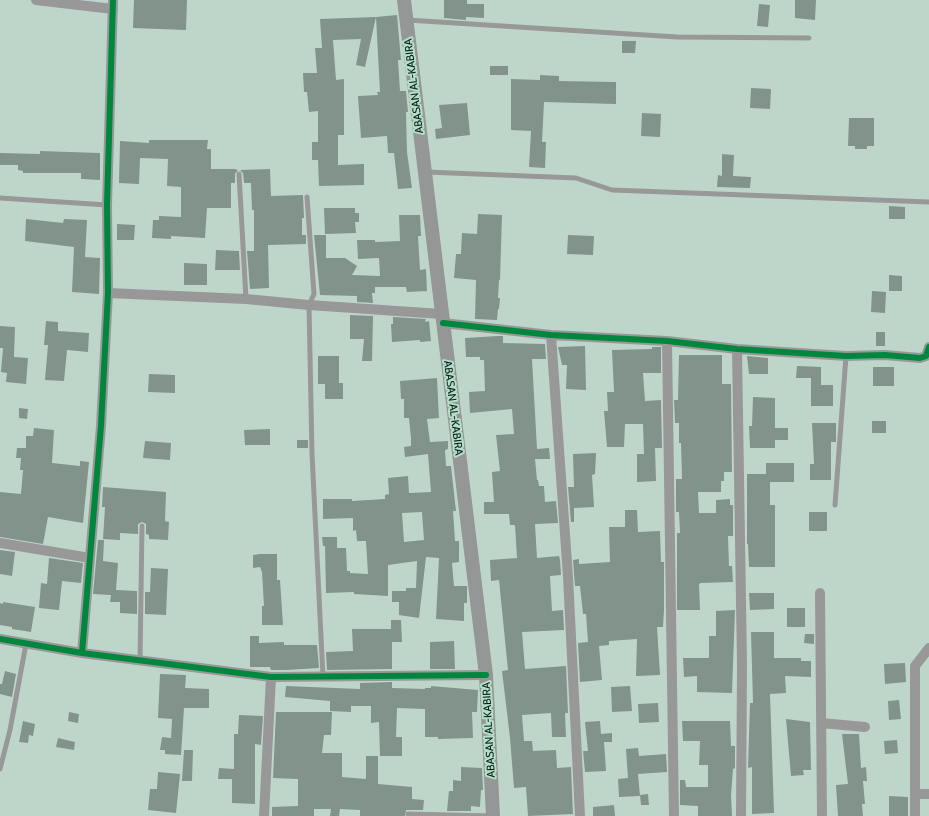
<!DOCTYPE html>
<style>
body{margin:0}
canvas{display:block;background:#bed6ca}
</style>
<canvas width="929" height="816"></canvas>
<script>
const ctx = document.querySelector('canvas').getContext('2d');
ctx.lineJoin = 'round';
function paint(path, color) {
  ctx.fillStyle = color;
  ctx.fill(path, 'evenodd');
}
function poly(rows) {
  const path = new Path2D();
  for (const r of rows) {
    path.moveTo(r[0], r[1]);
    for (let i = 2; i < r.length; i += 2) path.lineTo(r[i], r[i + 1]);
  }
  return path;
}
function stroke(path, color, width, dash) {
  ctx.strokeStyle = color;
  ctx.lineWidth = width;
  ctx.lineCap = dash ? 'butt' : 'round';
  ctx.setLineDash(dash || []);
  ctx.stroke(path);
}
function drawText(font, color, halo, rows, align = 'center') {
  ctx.font = font + ' Cabin,sans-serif';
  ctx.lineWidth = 4;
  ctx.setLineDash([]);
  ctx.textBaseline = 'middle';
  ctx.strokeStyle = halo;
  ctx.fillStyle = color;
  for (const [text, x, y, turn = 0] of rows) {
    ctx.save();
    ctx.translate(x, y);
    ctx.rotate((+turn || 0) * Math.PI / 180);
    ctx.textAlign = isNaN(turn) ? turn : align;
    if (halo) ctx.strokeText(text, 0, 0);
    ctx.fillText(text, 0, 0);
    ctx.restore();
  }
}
const building = poly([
 [134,0,187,0,186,30,133,28],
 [444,0,467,0,467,4,484,4,484,18,466,17,466,20,444,18],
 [795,0,816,0,815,20,795,18],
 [759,4,770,5,768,27,757,26],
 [397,15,401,60,398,60,400,91,406,91,408,112,406,112,407,152,412,188,398,189,394,153,388,153,387,136,361,138,358,96,378,95,377,92,380,92,376,17],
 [376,17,365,67,356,65,361,39,333,40,336,80,344,79,344,135,338,135,338,165,364,164,364,185,319,186,318,160,312,160,312,142,318,142,318,111,309,112,307,92,304,92,303,73,317,73,315,48,322,48,320,19],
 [622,41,636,41,635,53,622,53],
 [490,66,508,66,508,75,490,75],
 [540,75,559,76,559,81,616,82,616,104,544,102,542,142,546,142,545,168,529,167,531,131,511,130,511,79,540,80],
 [751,88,771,89,770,109,750,108],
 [467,103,470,135,436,139,435,129,442,128,439,105],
 [642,113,661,114,660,137,641,136],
 [849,118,874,118,874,146,867,146,867,149,855,149,855,146,848,146],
 [149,140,208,140,207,149,211,149,211,169,235,169,238,170,235,174,235,183,231,183,231,208,207,208,205,238,171,236,171,239,152,238,153,220,159,220,159,216,181,217,181,187,167,186,168,159,140,158,139,184,119,183,120,141,149,143],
 [40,151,100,153,100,180,81,179,81,173,23,173,23,171,18,170,18,165,0,165,0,153,40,154],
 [722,154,734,155,733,176,751,177,750,188,717,187,718,175,722,176],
 [270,169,271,196,303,195,304,218,302,218,302,235,306,235,306,244,268,245,269,288,250,289,247,251,254,251,254,210,252,210,251,183,244,183,243,173,240,170],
 [889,206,905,207,905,219,889,219],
 [324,208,355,208,355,213,359,213,359,222,355,222,356,233,325,234],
 [478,214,502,215,500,280,499,280,498,298,500,298,499,309,498,309,497,320,475,319,476,280,454,278,456,254,461,254,462,233,477,234],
 [399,215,420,215,421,236,418,236,420,270,426,269,427,291,407,292,406,287,375,287,375,293,372,293,373,303,357,302,357,296,320,295,314,235,326,235,326,258,345,258,357,266,352,275,380,276,379,258,358,259,357,240,375,240,375,242,400,241],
 [26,219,63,223,64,219,87,220,85,257,100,258,99,294,72,292,74,247,25,241],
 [117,224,135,225,134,240,117,240],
 [568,235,594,236,593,255,567,254],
 [216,250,239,251,240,270,215,270],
 [184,263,207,264,207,285,184,285],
 [889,275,902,276,902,291,889,291],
 [872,291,886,292,885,313,871,312],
 [350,315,373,316,372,361,362,361,364,339,350,339],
 [393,317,426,319,425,322,429,321,431,341,420,342,420,340,392,342,391,324,393,324],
 [46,321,58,322,58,331,89,333,88,352,67,350,64,381,45,380,48,345,44,345],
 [0,326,15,327,14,357,28,358,26,384,6,382,7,373,1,372,3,348,0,348],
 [876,332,885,332,885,346,876,346],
 [498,336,503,336,503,343,545,344,546,359,532,359,537,449,549,448,550,459,535,459,537,480,538,480,539,486,544,486,545,502,556,501,558,523,535,524,537,558,559,556,560,560,561,575,550,576,552,611,563,610,564,630,522,632,525,669,566,666,568,713,565,713,566,737,552,737,551,713,522,715,524,741,532,741,533,751,556,750,557,768,571,767,573,814,528,816,526,787,514,788,510,738,502,671,508,670,499,580,491,581,490,560,517,558,515,525,510,525,509,514,484,514,484,502,494,502,492,472,500,471,496,435,514,434,512,409,470,413,469,392,485,391,484,360,480,360,480,357,466,357,465,338],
 [585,346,586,390,566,389,567,365,562,365,558,347],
 [652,347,661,347,661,373,643,373,645,401,661,400,662,448,655,448,656,481,637,482,637,454,644,454,643,424,625,424,624,447,607,447,604,411,608,411,607,392,614,392,612,350,652,349],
 [679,355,722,355,722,384,731,384,732,472,724,472,724,481,721,481,721,492,698,492,699,513,716,513,716,500,730,499,730,505,733,505,733,536,728,536,729,566,732,566,733,582,701,583,699,584,700,610,677,610,677,533,680,533,679,512,676,512,676,479,682,479,681,443,679,443,679,423,675,423,674,400,678,400],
 [318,356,339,356,339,383,343,383,343,399,325,399,325,384,318,384],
 [747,356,768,358,768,374,749,374],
 [797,366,821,367,821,385,833,385,833,406,811,406,811,378,796,378],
 [873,367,894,367,894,386,873,386],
 [149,374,175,375,175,393,148,392],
 [437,378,439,418,427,419,430,442,448,441,448,449,445,450,446,466,451,466,456,511,453,511,455,541,459,541,459,562,452,563,454,586,467,586,467,603,464,603,464,621,436,619,439,558,426,557,419,618,399,615,399,602,392,602,392,591,406,591,406,588,416,588,417,561,388,565,388,596,354,594,354,592,326,593,325,546,323,546,322,537,337,537,337,548,346,548,347,571,350,571,350,573,368,574,366,541,357,541,356,530,353,531,353,518,323,519,323,499,352,499,352,501,385,499,385,495,389,494,388,478,408,476,409,493,431,492,428,454,405,457,404,447,411,446,411,438,409,418,404,418,404,399,401,399,400,381],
 [422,512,424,540,404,542,402,513],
 [753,397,775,398,775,428,788,428,788,440,775,440,775,448,750,448,749,426,752,426],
 [19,408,28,409,27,419,19,418],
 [872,421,886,421,886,433,872,433],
 [812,423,836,423,836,442,831,442,831,480,810,480,810,464,814,464],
 [34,428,54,430,52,463,80,466,80,461,89,462,83,523,48,517,43,544,0,537,0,492,21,494,23,470,20,470,21,458,16,458,17,448,26,448,26,436,33,436],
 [270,429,270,445,245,445,244,430],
 [297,440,308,440,308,448,297,448],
 [145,441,171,443,170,460,143,458],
 [596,453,595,474,592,475,594,507,574,508,574,522,571,522,568,487,574,487,573,454],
 [766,463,794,463,794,482,770,482,770,505,775,505,775,567,749,567,748,544,747,544,747,474,766,474],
 [103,487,166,492,165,521,169,522,168,540,149,539,149,535,146,534,146,524,142,522,138,524,138,534,120,533,120,540,103,539,105,507,102,507],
 [625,510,637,510,638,532,660,531,661,562,664,562,664,610,663,627,657,627,660,675,636,676,637,639,609,641,609,645,599,646,602,680,580,682,578,643,588,642,586,614,583,614,580,586,575,586,573,560,579,559,579,564,610,562,609,527,625,527],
 [809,512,827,512,827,531,809,531],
 [98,540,104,540,103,561,118,563,116,590,137,591,137,614,120,613,120,602,110,602,111,595,93,594],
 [0,550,15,552,12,576,0,574],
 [260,554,277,554,277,580,280,580,283,625,262,625,262,606,264,606,262,572,260,567,253,568,253,555],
 [49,558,83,563,81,583,62,581,59,610,39,608,41,583,47,584],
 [151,568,168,569,166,615,145,614,145,592,150,592],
 [749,593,774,593,774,609,750,610],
 [3,602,35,607,31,632,12,629,12,627,0,625,0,603,3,604],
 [787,608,805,608,805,627,787,627],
 [735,610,732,693,697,692,697,676,684,677,683,658,709,658,709,636,716,636,716,611],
 [391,620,401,620,402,642,392,642,392,669,327,670,326,652,353,651,352,629,391,629],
 [751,632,774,632,774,658,801,658,801,661,811,661,811,677,785,676,786,693,770,694,774,813,752,814,752,767,748,768,750,703,753,703],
 [805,634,814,634,814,644,804,643],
 [250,636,259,636,259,643,284,642,284,645,317,645,319,668,286,670,271,670,270,667,250,667],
 [454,641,455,669,430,669,430,642],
 [905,663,906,682,885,684,884,664],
 [5,671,16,674,12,697,0,694,0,684,2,684],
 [160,674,186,675,185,688,209,689,209,708,184,708,181,755,165,754,165,750,160,750,162,737,171,738,172,719,158,718],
 [392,682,392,688,425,689,425,688,431,688,431,686,478,690,477,712,472,712,473,738,438,739,438,737,425,737,425,709,397,708,396,737,402,737,402,756,380,756,379,722,371,723,371,706,351,706,351,712,330,711,330,701,285,697,286,686,360,689,360,683],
 [630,686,632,711,612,712,611,687],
 [899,700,901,719,889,720,888,701],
 [658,703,659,722,639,723,638,704],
 [69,712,79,714,78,723,68,721],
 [276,712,332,712,331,735,324,735,322,753,342,753,342,777,366,779,366,756,378,756,378,784,412,787,412,799,424,800,423,810,406,810,405,816,360,816,360,810,340,809,339,816,330,816,331,809,314,809,314,816,272,816,272,807,298,806,298,779,273,778],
 [239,715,263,716,261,745,255,744,255,804,232,803,232,779,218,779,219,768,234,769,234,734,238,734],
 [786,719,810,722,811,770,803,770,804,775,791,776],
 [23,721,35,724,33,736,29,735,28,743,19,742],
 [600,721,601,734,612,733,612,742,604,742,606,771,585,772,583,751,588,751,585,722],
 [682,721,730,721,731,746,735,746,735,768,733,769,731,795,732,816,698,816,698,806,680,805,680,780,685,780,686,787,708,787,708,765,699,765,700,741,683,741],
 [842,734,859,734,861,768,866,767,867,781,863,781,865,804,862,804,863,816,838,816,836,785,848,784],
 [58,738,75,742,74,750,56,747],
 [897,740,898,753,885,754,884,741],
 [638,748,639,756,666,754,667,772,638,774,640,796,619,797,618,779,628,778,626,749],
 [184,750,193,750,192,781,182,781],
 [461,767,482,768,483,790,481,790,480,807,471,806,471,811,447,811,449,791,453,791,453,780,461,781],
 [158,772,180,774,176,813,148,810,150,789,157,789],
 [648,794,649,805,641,805,640,795],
 [889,796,908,797,908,816,889,816],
 [614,805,615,816,593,816,593,807]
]);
const lane = poly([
 [407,20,677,37,809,38],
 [426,172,576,178,612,190,929,202],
 [239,174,246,299],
 [307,197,314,294,309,305,312,454,323,677],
 [0,198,107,205],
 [835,505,846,356],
 [140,660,142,526],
 [0,769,10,730,26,644],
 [408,814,493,816]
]);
const street = poly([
 [36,0,113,9],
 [108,293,246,299,309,305,441,314],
 [443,323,551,335,667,341,737,349,846,356,885,355,920,358,926,356,929,347],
 [551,335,568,577,580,816],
 [667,341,674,816],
 [737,349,742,665,741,816],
 [0,543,90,558],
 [820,593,822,816],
 [0,639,82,653,271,677,486,675],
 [82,653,101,426,108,293,107,205,113,0],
 [821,723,865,727],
 [916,794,929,794],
 [264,816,271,677],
 [915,816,915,666,929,648]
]);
const secondary = poly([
 [404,0,486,675,493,816]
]);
const cycleway = poly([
 [443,323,551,335,667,341,737,349,846,356,885,355,920,358,926,356,929,347],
 [0,639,82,653,271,677,486,675],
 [82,653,101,426,108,293,107,205,113,0]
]);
const streetNames = [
 ["ABASAN AL-KABIRA",414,86,-97],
 ["ABASAN AL-KABIRA",453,408,83],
 ["ABASAN AL-KABIRA",489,730,-93]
];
paint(building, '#82938b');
stroke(lane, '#999899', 5);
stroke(street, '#999899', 10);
stroke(secondary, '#959696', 14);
stroke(cycleway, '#00873e', 6);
drawText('11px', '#0a1b13', '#b4e0c9', streetNames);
</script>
